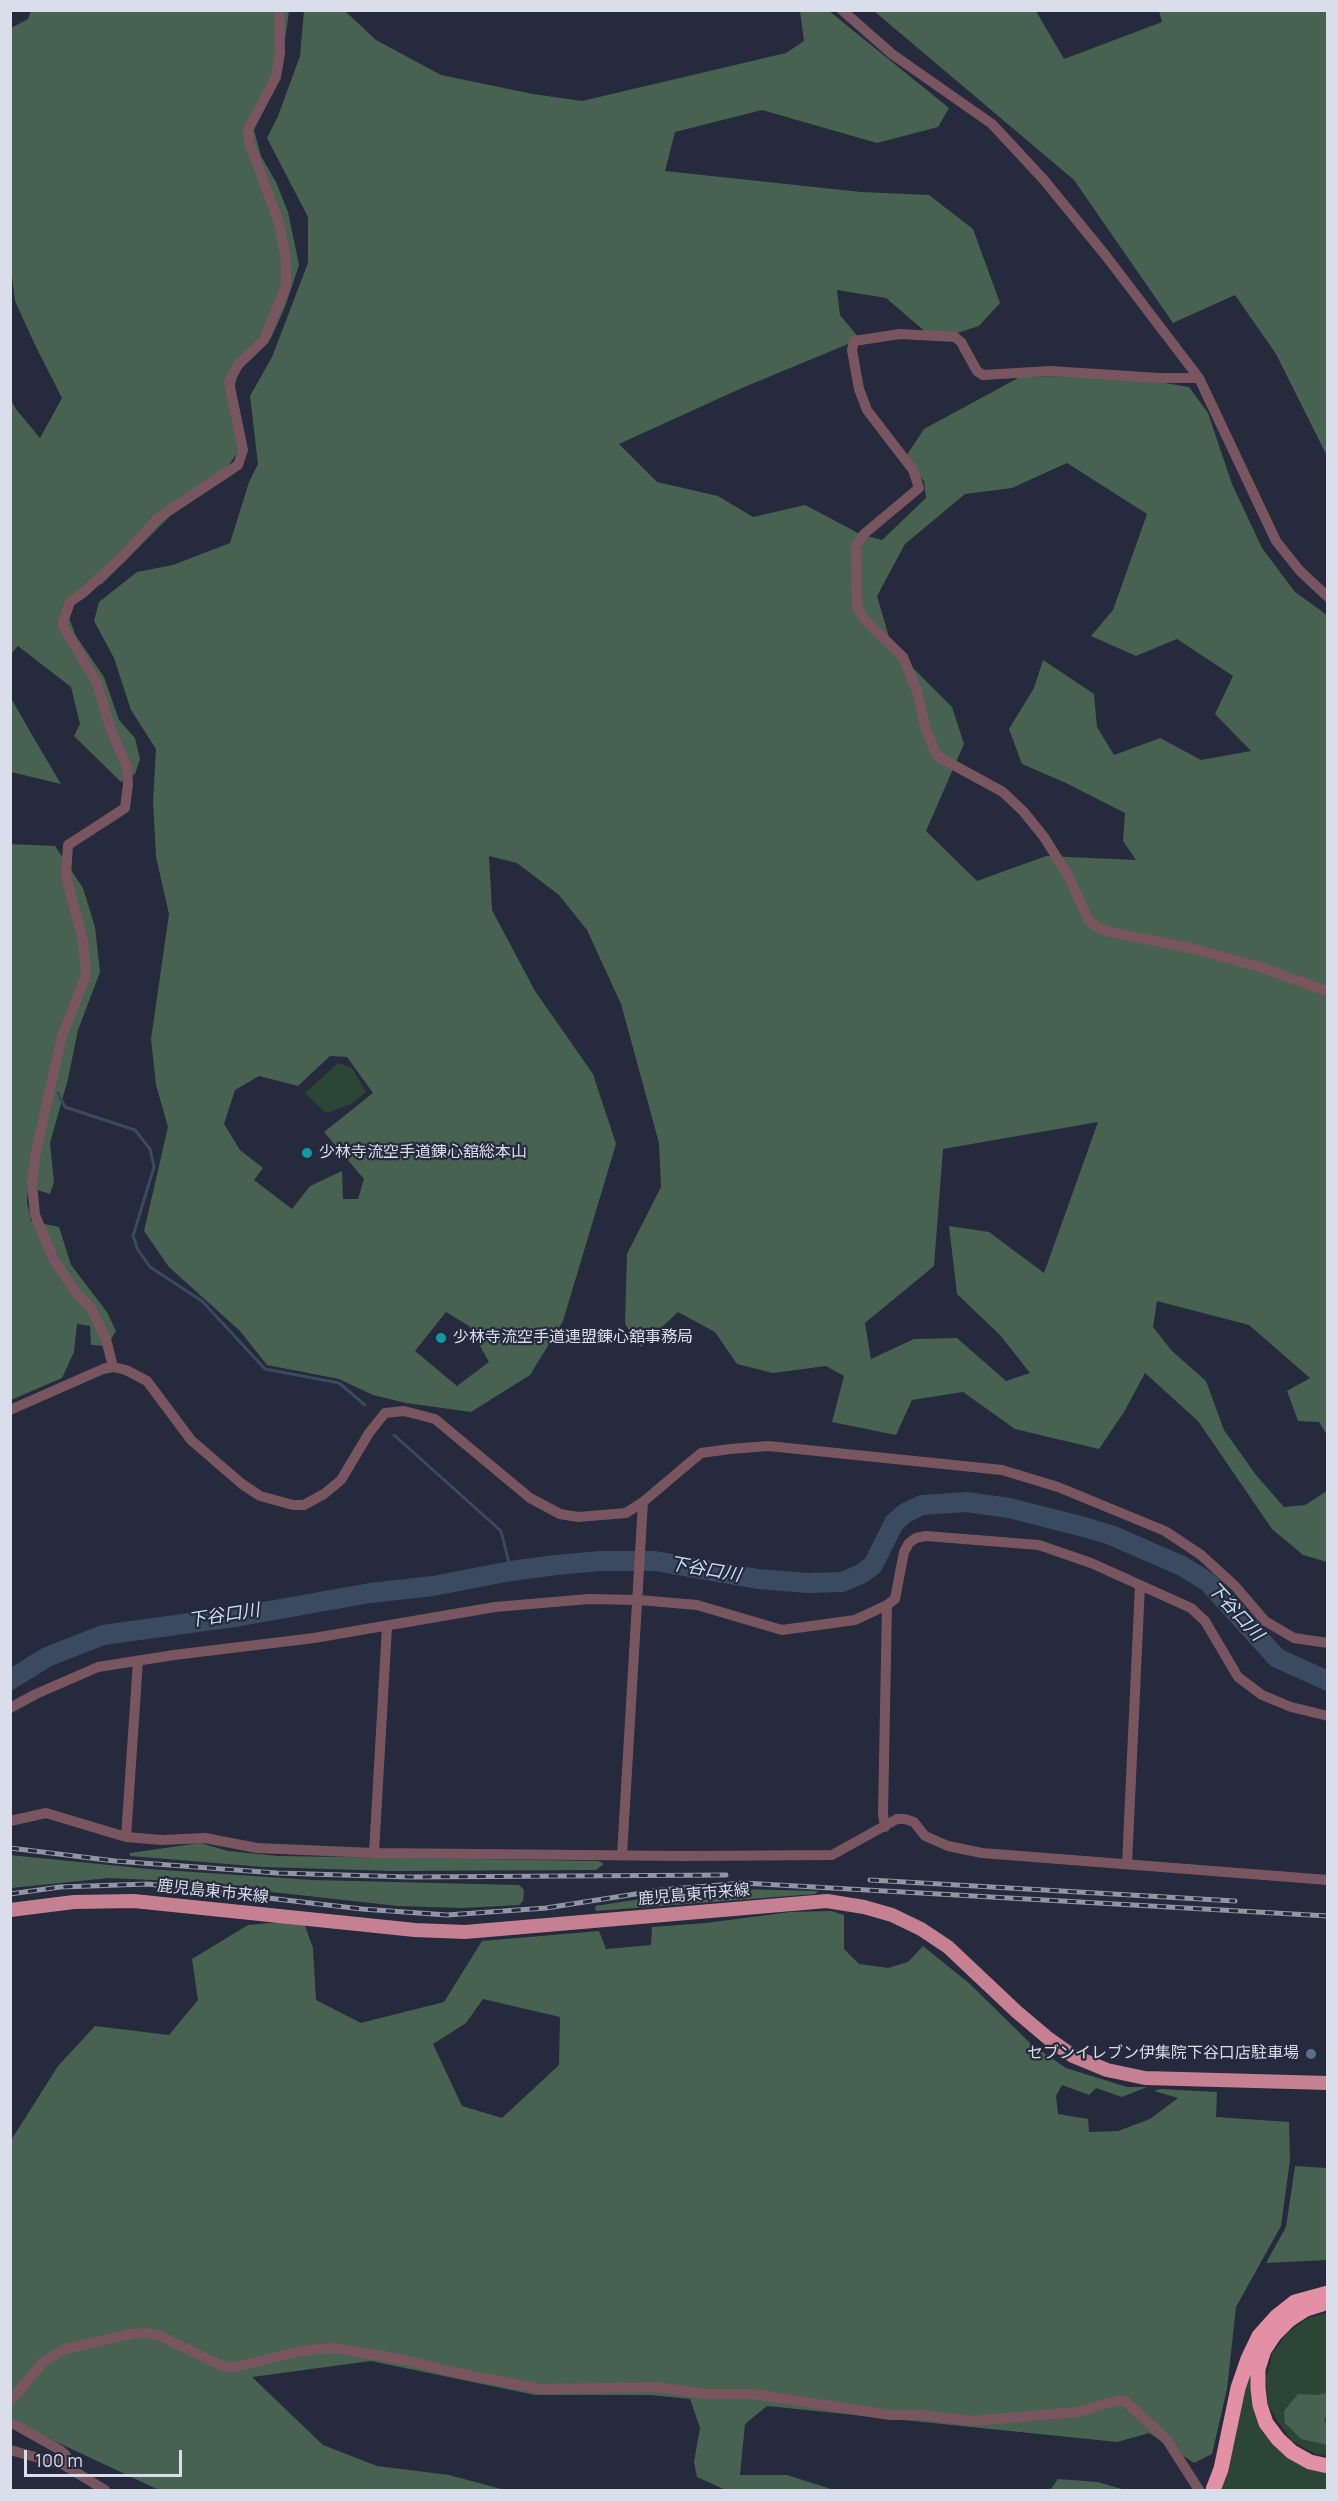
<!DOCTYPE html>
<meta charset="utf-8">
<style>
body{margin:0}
#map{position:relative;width:1338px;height:2501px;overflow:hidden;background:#252a3c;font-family:Manrope,sans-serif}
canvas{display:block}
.frame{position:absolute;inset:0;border:12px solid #dadeea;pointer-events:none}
.scale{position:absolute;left:24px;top:2450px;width:158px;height:27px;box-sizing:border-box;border:3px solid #dadeea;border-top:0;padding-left:8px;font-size:18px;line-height:21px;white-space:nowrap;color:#dadeea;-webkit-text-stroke:4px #252a3c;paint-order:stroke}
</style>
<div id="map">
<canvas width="1338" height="2501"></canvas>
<div class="frame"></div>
<div class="scale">100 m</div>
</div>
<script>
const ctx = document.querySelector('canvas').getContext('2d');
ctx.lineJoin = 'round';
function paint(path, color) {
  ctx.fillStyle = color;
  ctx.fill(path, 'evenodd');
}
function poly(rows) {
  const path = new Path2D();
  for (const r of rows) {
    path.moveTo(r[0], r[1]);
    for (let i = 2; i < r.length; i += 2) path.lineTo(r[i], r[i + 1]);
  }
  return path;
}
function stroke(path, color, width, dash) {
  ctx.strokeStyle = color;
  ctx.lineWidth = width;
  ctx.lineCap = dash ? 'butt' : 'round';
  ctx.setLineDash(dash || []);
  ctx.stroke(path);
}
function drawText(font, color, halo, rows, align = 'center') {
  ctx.font = font + ' Manrope,"Noto Sans JP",sans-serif';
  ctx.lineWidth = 4.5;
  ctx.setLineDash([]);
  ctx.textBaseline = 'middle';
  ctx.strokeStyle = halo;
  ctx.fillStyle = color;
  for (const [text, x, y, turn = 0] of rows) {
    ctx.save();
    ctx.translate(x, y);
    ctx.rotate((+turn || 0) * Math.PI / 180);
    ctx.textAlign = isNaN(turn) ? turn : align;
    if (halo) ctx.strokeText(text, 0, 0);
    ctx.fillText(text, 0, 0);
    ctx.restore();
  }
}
const green = poly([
 [338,1063,352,1068,366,1092,351,1104,326,1113,305,1093],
 [1327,2313,1327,2456,1316,2454,1292,2441,1278,2422,1268,2404,1266,2380,1272,2354,1287,2333,1308,2318],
 [1251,2367,1263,2429,1327,2471,1327,2490,1218,2490]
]);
const forest = poly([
 [31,11,289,11,282,61,254,130,261,156,276,182,288,212,299,265,285,307,271,338,239,367,234,391,239,450,224,472,184,502,102,584,81,590,73,604,69,618,76,636,104,677,119,720,135,738,140,759,135,774,121,782,74,736,80,724,71,687,18,646,11,654,10,398,16,409,40,438,62,398,36,347,15,301,11,268,11,28,28,19],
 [304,11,345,11,376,40,441,75,533,94,582,101,786,53,804,41,800,11,829,11,949,108,938,127,877,143,762,110,675,132,665,171,861,192,929,195,973,229,1000,303,979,326,935,340,886,298,837,290,840,315,860,339,742,388,619,444,657,482,718,496,753,517,805,505,860,534,882,540,926,498,924,481,904,459,924,429,1020,377,1117,375,1189,387,1208,413,1232,484,1262,548,1295,592,1327,615,1327,1435,1319,1422,1298,1421,1287,1391,1310,1378,1249,1325,1157,1301,1153,1327,1172,1351,1206,1381,1224,1430,1256,1475,1284,1507,1305,1505,1327,1491,1327,1562,1303,1555,1272,1529,1198,1421,1145,1373,1124,1412,1099,1449,1015,1429,963,1392,912,1400,896,1435,832,1422,844,1376,826,1366,773,1373,737,1364,715,1332,678,1312,641,1347,625,1324,627,1254,661,1187,659,1143,621,1004,587,930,559,895,517,863,489,856,492,910,535,991,593,1074,616,1144,563,1321,530,1375,471,1412,406,1403,373,1395,339,1379,267,1365,240,1331,169,1267,144,1231,168,1127,156,1085,151,1039,169,914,156,857,153,801,156,749,131,710,114,658,94,621,99,602,137,572,173,565,230,543,249,482,258,464,250,396,272,357,308,263,308,217,267,138,278,116,300,56],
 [1067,463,1147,514,1113,610,1091,636,1136,656,1177,639,1233,676,1215,714,1251,751,1201,760,1160,738,1114,755,1097,727,1094,694,1043,660,1034,688,1009,729,1022,764,1066,783,1125,813,1123,841,1136,860,1046,856,977,881,926,831,964,744,952,707,892,647,877,596,905,544,965,494,1012,488],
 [330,1056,347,1057,373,1093,324,1132,364,1179,358,1199,343,1199,342,1171,310,1186,292,1209,254,1180,263,1168,240,1150,224,1124,235,1090,259,1076,298,1086],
 [1098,1122,1044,1273,989,1232,949,1226,957,1294,1000,1335,1030,1373,1006,1381,957,1338,914,1339,871,1359,865,1323,934,1266,943,1149],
 [446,1312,469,1326,489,1362,457,1386,415,1351],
 [874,11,1036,11,1064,59,1162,22,1159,11,1327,11,1327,456,1276,354,1235,295,1173,323,1074,180],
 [11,698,32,735,61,784,11,772],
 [10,844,55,846,83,888,95,927,100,972,78,1030,68,1079,50,1143,54,1182,50,1194,28,1187,27,1202,31,1221,59,1227,71,1265,107,1312,116,1331,107,1346,91,1345,90,1326,77,1324,74,1352,62,1378,11,1400],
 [200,1843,228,1851,278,1856,598,1861,604,1864,596,1870,392,1871,264,1867,130,1856,130,1853],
 [10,1855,149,1869,312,1880,519,1885,524,1890,523,1901,519,1905,463,1908,398,1906,172,1881,109,1878,11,1888],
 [741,1889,818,1891,815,1894,596,1911,595,1906,693,1891],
 [831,1911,844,1915,844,1949,859,1964,888,1968,908,1962,923,1946,970,1984,1031,2044,1066,2068,1127,2087,1147,2087,1122,2097,1096,2088,1089,2095,1062,2085,1056,2096,1058,2114,1088,2119,1089,2132,1118,2131,1150,2119,1178,2098,1154,2091,1160,2089,1217,2092,1216,2117,1289,2122,1290,2160,1281,2226,1236,2307,1227,2389,1212,2454,1194,2463,1149,2433,1117,2442,767,2406,745,2424,740,2475,787,2475,828,2488,830,2490,726,2490,697,2477,694,2462,700,2428,690,2399,650,2395,535,2395,371,2361,252,2377,323,2445,377,2466,449,2475,505,2490,159,2490,61,2444,11,2423,10,2142,58,2066,95,2026,169,2035,198,2000,192,1959,248,1925,303,1920,313,1948,316,2000,361,2023,444,2002,482,1941,599,1931,606,1949,651,1945,652,1927,706,1923,790,1912],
 [483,1999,560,2017,559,2065,502,2118,462,2106,433,2044,466,2023],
 [1295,2166,1327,2168,1327,2260,1266,2263,1286,2227],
 [1327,2393,1327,2416,1324,2419,1327,2428,1327,2445,1301,2439,1285,2423,1284,2411,1298,2394,1316,2395],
 [1058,2479,1098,2482,1125,2490,1050,2490]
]);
const stream = poly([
 [58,1093,65,1107,135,1130,150,1149,154,1167,133,1236,138,1250,150,1267,202,1301,265,1369,339,1383,365,1405],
 [394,1435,501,1531,511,1571]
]);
const river = poly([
 [10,1680,47,1657,103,1635,241,1616,370,1593,433,1586,511,1571,556,1565,600,1561,655,1561,758,1579,808,1583,842,1582,861,1574,873,1565,894,1523,905,1513,922,1505,966,1502,1009,1508,1084,1527,1111,1535,1182,1566,1208,1582,1277,1658,1328,1681]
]);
const minor = poly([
 [842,10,892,54,992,124,1044,180,1106,256,1199,378,1276,541,1300,571,1328,597],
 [1199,378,1160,378,1050,371,983,375,977,371,961,342,955,337,900,334,854,341,852,350,859,389,867,410,913,470,919,488,864,534,856,546,857,607,863,618,903,657,918,694,925,727,937,756,1003,792,1023,811,1044,837,1069,877,1089,921,1097,927,1110,932,1190,948,1257,966,1324,990],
 [113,1367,106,1339,91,1308,77,1294,54,1260,35,1215,32,1183,36,1152,62,1036,86,975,83,941,66,876,68,845,125,808,128,784,127,767,111,730,97,683,62,625,70,602,83,593,123,556,158,518,238,465,243,450,229,382,238,365,264,340,286,286,286,260,279,223,249,142,248,130,276,77,280,53,279,10],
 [10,1410,103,1369,113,1367,126,1370,147,1381,191,1440,242,1484,260,1496,293,1505,304,1505,324,1494,341,1480,369,1433,385,1413,404,1411,435,1419,530,1498,560,1514,578,1517,626,1513,643,1502,701,1453,730,1449,768,1446,1002,1470,1058,1487,1165,1531,1201,1555,1235,1586,1265,1621,1294,1638,1328,1643],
 [10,1708,36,1694,98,1667,174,1655,314,1638,495,1607,589,1599,639,1600,697,1605,782,1630,855,1620,887,1605,895,1599,904,1552,909,1543,916,1538,926,1536,1039,1545,1091,1563,1140,1585,1191,1608,1205,1621,1238,1677,1262,1695,1291,1707,1328,1716],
 [10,1821,46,1813,126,1837,162,1840,205,1838,257,1848,374,1853,684,1856,832,1855,897,1819,905,1819,914,1822,925,1836,948,1846,982,1853,1328,1880],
 [885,1827,883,1814,887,1605],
 [126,1837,138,1661],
 [374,1853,387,1627],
 [622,1855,643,1502],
 [1127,1864,1140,1585],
 [10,2399,15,2396,43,2362,65,2349,131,2334,147,2333,160,2336,222,2366,232,2368,300,2351,333,2348,400,2359,457,2373,541,2389,655,2387,707,2394,753,2394,890,2415,922,2415,972,2421,1078,2412,1116,2401,1125,2401,1167,2440,1199,2490],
 [10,2422,60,2450,66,2455,64,2465],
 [10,2450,64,2465,105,2490]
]);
const major = poly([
 [10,1910,74,1902,134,1901,415,1930,465,1932,827,1901,864,1907,892,1915,921,1929,948,1947,1017,2012,1049,2039,1073,2056,1107,2070,1145,2078,1328,2083]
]);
const highway = poly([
 [1322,2304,1306,2309,1289,2320,1274,2335,1264,2350,1258,2369,1258,2388,1260,2405,1266,2423,1278,2439,1292,2452,1310,2462,1328,2466],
 [1213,2490,1221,2469,1238,2388,1248,2359,1259,2336,1276,2317,1295,2302,1328,2293]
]);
const rail = poly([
 [10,1848,115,1861,277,1873,409,1877,726,1875],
 [870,1880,1235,1901],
 [10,1894,60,1887,148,1884,362,1909,447,1915,546,1908,661,1890,743,1883,1328,1916]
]);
const markers = [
 [307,1153,6,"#0f9aa8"],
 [441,1338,6,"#0f9aa8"],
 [1311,2054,6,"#5c6f8a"]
];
const poiNames = [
 ["少林寺流空手道錬心舘総本山",319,1153],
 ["少林寺流空手道連盟錬心舘事務局",453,1338],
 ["セブンイレブン伊集院下谷口店駐車場",1299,2054,"right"]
];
const streetNames = [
 ["鹿児島東市来線",213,1892,6],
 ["鹿児島東市来線",694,1895,-5]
];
const waterNames = [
 ["下谷口川",705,1570,10],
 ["下谷口川",1235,1612,47],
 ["下谷口川",224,1616,-9]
];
paint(green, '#2c4635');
paint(forest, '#476250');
stroke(stream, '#3a4b61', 3);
stroke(river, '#3a4b61', 20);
stroke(minor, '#79565f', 10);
stroke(major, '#c58091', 14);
stroke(highway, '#e390a5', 15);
stroke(rail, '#9296a4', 5);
stroke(rail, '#252a3c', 3, [9]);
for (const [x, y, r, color] of markers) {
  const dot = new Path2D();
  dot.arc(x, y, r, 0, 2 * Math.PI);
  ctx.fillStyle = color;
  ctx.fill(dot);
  stroke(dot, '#252a3c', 2);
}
drawText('16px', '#dadeea', '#252a3c', poiNames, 'left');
drawText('16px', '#dadeea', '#252a3c', streetNames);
drawText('italic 18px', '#c9defa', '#252a3c', waterNames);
</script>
